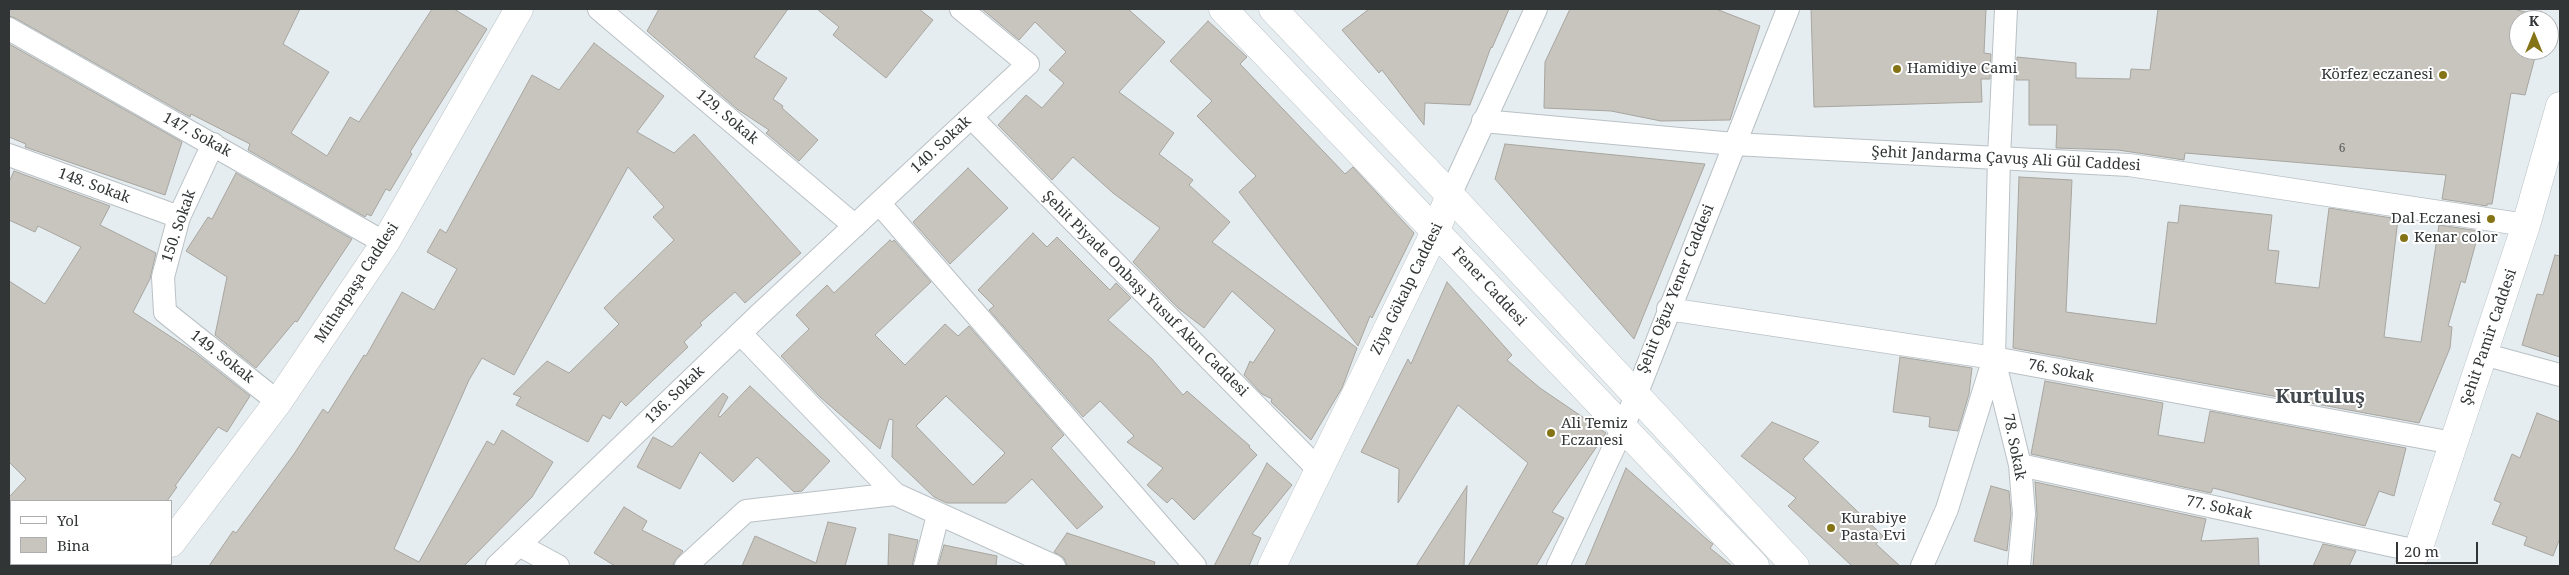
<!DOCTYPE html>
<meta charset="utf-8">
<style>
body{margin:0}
#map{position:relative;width:2569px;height:575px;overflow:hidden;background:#e6edf1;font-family:"Noto Serif",serif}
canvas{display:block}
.frame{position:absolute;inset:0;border:10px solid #323536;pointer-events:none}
.legend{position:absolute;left:10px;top:500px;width:162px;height:65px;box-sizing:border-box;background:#fff;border:1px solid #adaeaf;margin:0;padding:6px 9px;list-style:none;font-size:15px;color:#323536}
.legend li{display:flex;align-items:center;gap:10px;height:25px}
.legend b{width:25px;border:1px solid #adaeaf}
.north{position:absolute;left:2509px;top:10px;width:50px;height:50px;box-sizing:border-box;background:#fff;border:1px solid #adaeaf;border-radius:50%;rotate:0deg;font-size:14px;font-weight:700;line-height:20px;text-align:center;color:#323536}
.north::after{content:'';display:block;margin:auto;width:18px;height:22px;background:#847416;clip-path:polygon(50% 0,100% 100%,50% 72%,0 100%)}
.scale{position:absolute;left:2396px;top:542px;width:82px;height:22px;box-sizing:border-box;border:2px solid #323536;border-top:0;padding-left:6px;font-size:15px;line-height:18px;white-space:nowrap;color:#323536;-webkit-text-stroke:4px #fff;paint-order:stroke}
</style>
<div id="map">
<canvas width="2569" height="575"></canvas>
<div class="frame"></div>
<ul class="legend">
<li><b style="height:6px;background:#fff"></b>Yol</li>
<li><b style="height:14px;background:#c7c5be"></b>Bina</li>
</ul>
<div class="north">K</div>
<div class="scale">20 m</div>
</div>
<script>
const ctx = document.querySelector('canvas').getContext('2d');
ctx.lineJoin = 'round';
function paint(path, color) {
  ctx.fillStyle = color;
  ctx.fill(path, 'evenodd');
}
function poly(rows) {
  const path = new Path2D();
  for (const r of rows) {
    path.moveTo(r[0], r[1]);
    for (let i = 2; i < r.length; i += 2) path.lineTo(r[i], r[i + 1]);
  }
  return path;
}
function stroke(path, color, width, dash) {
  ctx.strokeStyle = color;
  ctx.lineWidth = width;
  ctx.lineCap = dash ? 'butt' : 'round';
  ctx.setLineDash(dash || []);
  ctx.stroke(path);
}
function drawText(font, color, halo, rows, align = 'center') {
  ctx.font = font + ' "Noto Serif",serif';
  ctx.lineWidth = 4;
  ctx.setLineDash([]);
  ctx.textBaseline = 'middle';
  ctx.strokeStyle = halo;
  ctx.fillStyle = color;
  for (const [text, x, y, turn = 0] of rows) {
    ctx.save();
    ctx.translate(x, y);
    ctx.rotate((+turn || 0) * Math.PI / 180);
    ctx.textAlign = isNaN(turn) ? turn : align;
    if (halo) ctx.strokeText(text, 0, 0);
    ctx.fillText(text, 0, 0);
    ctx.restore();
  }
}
const building = poly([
 [9,9,300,9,283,44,329,72,291,133,327,156,350,117,359,122,432,9,454,9,487,29,410,152,412,154,390,191,386,189,371,216,367,214,365,217,248,150,250,144,191,114,190,117,15,18,9,16,9,9],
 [659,9,788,9,754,57,787,78,773,99,783,106,782,108,818,140,799,161,766,133,769,130,737,109,647,31,659,9],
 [817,9,919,9,933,20,886,78,833,35,839,27,817,9],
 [982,9,1128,9,1165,42,1119,92,1174,133,1159,154,1193,180,1189,185,1230,222,1212,242,1357,348,1342,388,1311,440,1271,402,1272,399,1262,394,1244,375,1250,361,1253,363,1275,330,1232,291,1204,328,1178,308,1133,262,1160,228,1113,193,1073,157,1052,180,998,125,1026,95,1042,108,1064,83,1049,70,1066,52,1035,22,1019,40,982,9],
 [1369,9,1509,9,1492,48,1491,47,1470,105,1425,103,1424,125,1382,70,1379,73,1342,30,1369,9],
 [1570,9,1716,9,1760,26,1730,120,1661,121,1611,111,1544,108,1545,62,1570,9],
 [1811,9,1986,9,1984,53,1991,54,1990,79,1981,79,1982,102,1814,107,1811,9],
 [2158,9,2513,9,2546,17,2545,20,2519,20,2519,50,2537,50,2525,95,2511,93,2492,204,2487,204,2487,206,2442,199,2446,175,2185,153,2184,160,2118,150,2056,148,2057,125,2029,125,2029,80,2016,80,2017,57,2076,63,2076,78,2130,79,2131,69,2150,70,2158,9],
 [1208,21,1247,57,1240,64,1345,174,1353,167,1414,233,1372,318,1370,316,1358,346,1239,192,1256,176,1197,116,1212,101,1170,61,1208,21],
 [594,43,664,96,637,132,674,153,694,134,801,253,745,303,735,292,700,323,702,325,684,342,688,347,626,406,621,401,610,419,603,415,588,442,516,405,521,397,513,394,547,361,569,373,619,324,604,308,674,240,653,217,664,207,628,167,514,375,482,358,469,380,394,549,419,562,487,441,494,445,502,430,553,462,532,497,464,566,209,566,233,531,236,533,294,454,323,409,328,413,364,355,366,356,402,292,434,310,457,269,427,252,440,229,446,233,532,75,559,90,594,43],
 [9,44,182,142,165,195,25,147,26,144,9,137,9,44],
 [1505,144,1705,164,1634,339,1495,179,1505,144],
 [968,168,1008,208,950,264,913,222,968,168],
 [14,171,110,206,100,225,156,253,150,279,133,312,194,352,250,396,227,432,218,427,175,486,177,487,167,501,9,501,9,497,26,479,9,462,9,281,45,304,81,247,38,226,35,232,9,220,9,182,14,171],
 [236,173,352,239,297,322,295,321,256,368,215,335,227,277,186,251,208,217,212,219,236,173],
 [2019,177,2072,180,2066,312,2156,324,2168,222,2178,223,2180,205,2272,215,2268,250,2279,251,2275,283,2319,288,2329,208,2398,219,2384,337,2421,342,2439,225,2479,231,2465,283,2461,281,2448,326,2452,327,2450,348,2419,423,2013,348,2019,177],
 [1033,233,1047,247,1057,237,1110,290,1116,283,1131,298,1108,320,1152,359,1183,395,1187,391,1250,446,1249,447,1257,455,1194,520,1172,498,1167,503,1147,485,1163,468,1127,442,1134,436,1100,401,1083,417,989,310,994,306,978,290,1033,233],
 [890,240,892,242,894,240,931,282,875,335,905,365,945,324,958,336,969,326,1064,435,1051,448,1103,507,1077,529,1032,479,1006,503,947,503,934,497,892,457,893,420,889,419,880,449,820,397,781,356,809,329,796,315,827,285,834,293,890,240],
 [946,396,1005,453,973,485,916,426,946,396],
 [2555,255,2560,256,2560,357,2522,345,2537,294,2543,295,2555,255],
 [1447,282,1512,355,1507,360,1540,388,1606,433,1552,512,1564,518,1536,566,1468,566,1528,463,1458,405,1398,503,1399,469,1361,452,1408,359,1411,364,1447,282],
 [1900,357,1972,368,1969,394,1958,431,1929,427,1930,417,1893,412,1900,357],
 [2045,381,2163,403,2158,435,2204,443,2210,411,2406,448,2394,496,2379,491,2365,526,2213,488,2211,493,2031,454,2045,381],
 [750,386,830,461,802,491,794,492,757,457,733,482,700,452,680,489,637,467,653,437,672,447,723,393,728,397,718,416,720,417,750,386],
 [2537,413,2560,422,2560,538,2553,556,2524,545,2527,537,2492,524,2501,503,2494,500,2512,454,2520,458,2537,413],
 [1772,422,1819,442,1803,459,1883,536,1876,544,1900,566,1852,566,1788,506,1796,498,1741,456,1772,422],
 [1267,463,1292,485,1252,534,1261,538,1249,566,1214,566,1267,463],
 [1626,468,1710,542,1713,544,1710,548,1732,566,1585,566,1626,468],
 [2035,482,2206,519,2201,541,2258,538,2259,566,2033,566,2037,515,2035,482],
 [1467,486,1464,566,1416,566,1467,486],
 [1991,486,2009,491,2011,514,2007,551,1974,541,1991,486],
 [624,507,647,521,642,530,683,551,674,562,673,566,615,566,594,553,624,507],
 [828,522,856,528,845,566,742,566,755,536,816,563,828,522],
 [1067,533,1155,562,1154,566,1067,566,1064,558,1054,552,1067,533],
 [889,534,918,540,912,566,888,566,889,534],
 [2323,544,2356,551,2349,566,2313,566,2323,544],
 [944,545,997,556,996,566,938,566,944,545]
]);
const minor = poly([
 [599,9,855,226],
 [9,29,385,243],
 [971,117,1319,470],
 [1483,121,1734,144,2129,165,2526,225],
 [213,144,179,217,163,277,165,312,278,402],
 [9,155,179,217],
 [1450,195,1536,9],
 [879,203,1195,566],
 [1668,309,1994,358,2453,443],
 [740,333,895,494,1054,566],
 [2483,354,2560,375],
 [1994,359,2020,465,2024,514,2019,566],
 [2020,465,2417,551],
 [9,543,11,545],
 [519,545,558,566],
 [37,564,40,566],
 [497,566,758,316,1028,64,961,9],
 [686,566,746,511,895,494],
 [925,566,938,515],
 [1558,566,1623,428,1788,9],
 [1922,566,1947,509,1994,358,1999,158,2006,9]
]);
const tertiary = poly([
 [171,543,278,402,385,243,519,9],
 [153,566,155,564],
 [1272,566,1436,230,1450,195],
 [2409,566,2420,544,2526,225,2560,106]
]);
const secondary = poly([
 [1223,9,1755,566],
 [1273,9,1450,195,1795,566]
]);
const markers = [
 [1897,69,5,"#847416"],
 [2443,75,5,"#847416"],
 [2491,219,5,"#847416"],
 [2404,238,5,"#847416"],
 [1551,433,5,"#847416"],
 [1831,528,5,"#847416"]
];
const numberNames = [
 ["6",2342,149]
];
const poiNames = [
 ["Hamidiye Cami",1907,69],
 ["Körfez eczanesi",2433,75,"right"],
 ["Dal Eczanesi",2481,219,"right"],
 ["Kenar color",2414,238],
 ["Ali Temiz",1561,424],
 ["Eczanesi",1561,441],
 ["Kurabiye",1841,519],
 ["Pasta Evi",1841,536]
];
const streetNames = [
 ["129. Sokak",727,117,40],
 ["147. Sokak",197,135,29],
 ["140. Sokak",941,145,-43],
 ["Şehit Jandarma Çavuş Ali Gül Caddesi",2006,159,3],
 ["148. Sokak",94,186,20],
 ["150. Sokak",179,226,-71],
 ["Mithatpaşa Caddesi",357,283,-57],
 ["Fener Caddesi",1489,287,47],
 ["Ziya Gökalp Caddesi",1407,289,-64],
 ["Şehit Oğuz Yener Caddesi",1676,289,-68],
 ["Şehit Piyade Onbaşı Yusuf Akın Caddesi",1145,294,45],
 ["Şehit Pamir Caddesi",2489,337,-71],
 ["149. Sokak",222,357,38],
 ["76. Sokak",2061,371,11],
 ["136. Sokak",675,395,-44],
 ["78. Sokak",2014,447,79],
 ["77. Sokak",2219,508,12]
];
const districtNames = [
 ["Kurtuluş",2320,397]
];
paint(building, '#c7c5be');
stroke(building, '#a7a59f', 1);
stroke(minor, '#bac1c5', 24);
stroke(tertiary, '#bac1c5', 29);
stroke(secondary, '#bac1c5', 29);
stroke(minor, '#fff', 22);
stroke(tertiary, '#fff', 28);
stroke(secondary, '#fff', 28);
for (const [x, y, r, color] of markers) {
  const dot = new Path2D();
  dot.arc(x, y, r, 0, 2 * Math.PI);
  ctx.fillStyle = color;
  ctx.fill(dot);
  stroke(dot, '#fff', 2);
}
drawText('12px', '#575958', null, numberNames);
drawText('15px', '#323536', '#fff', poiNames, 'left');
drawText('15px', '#323536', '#fff', streetNames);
drawText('bold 20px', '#42484b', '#fff', districtNames);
</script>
